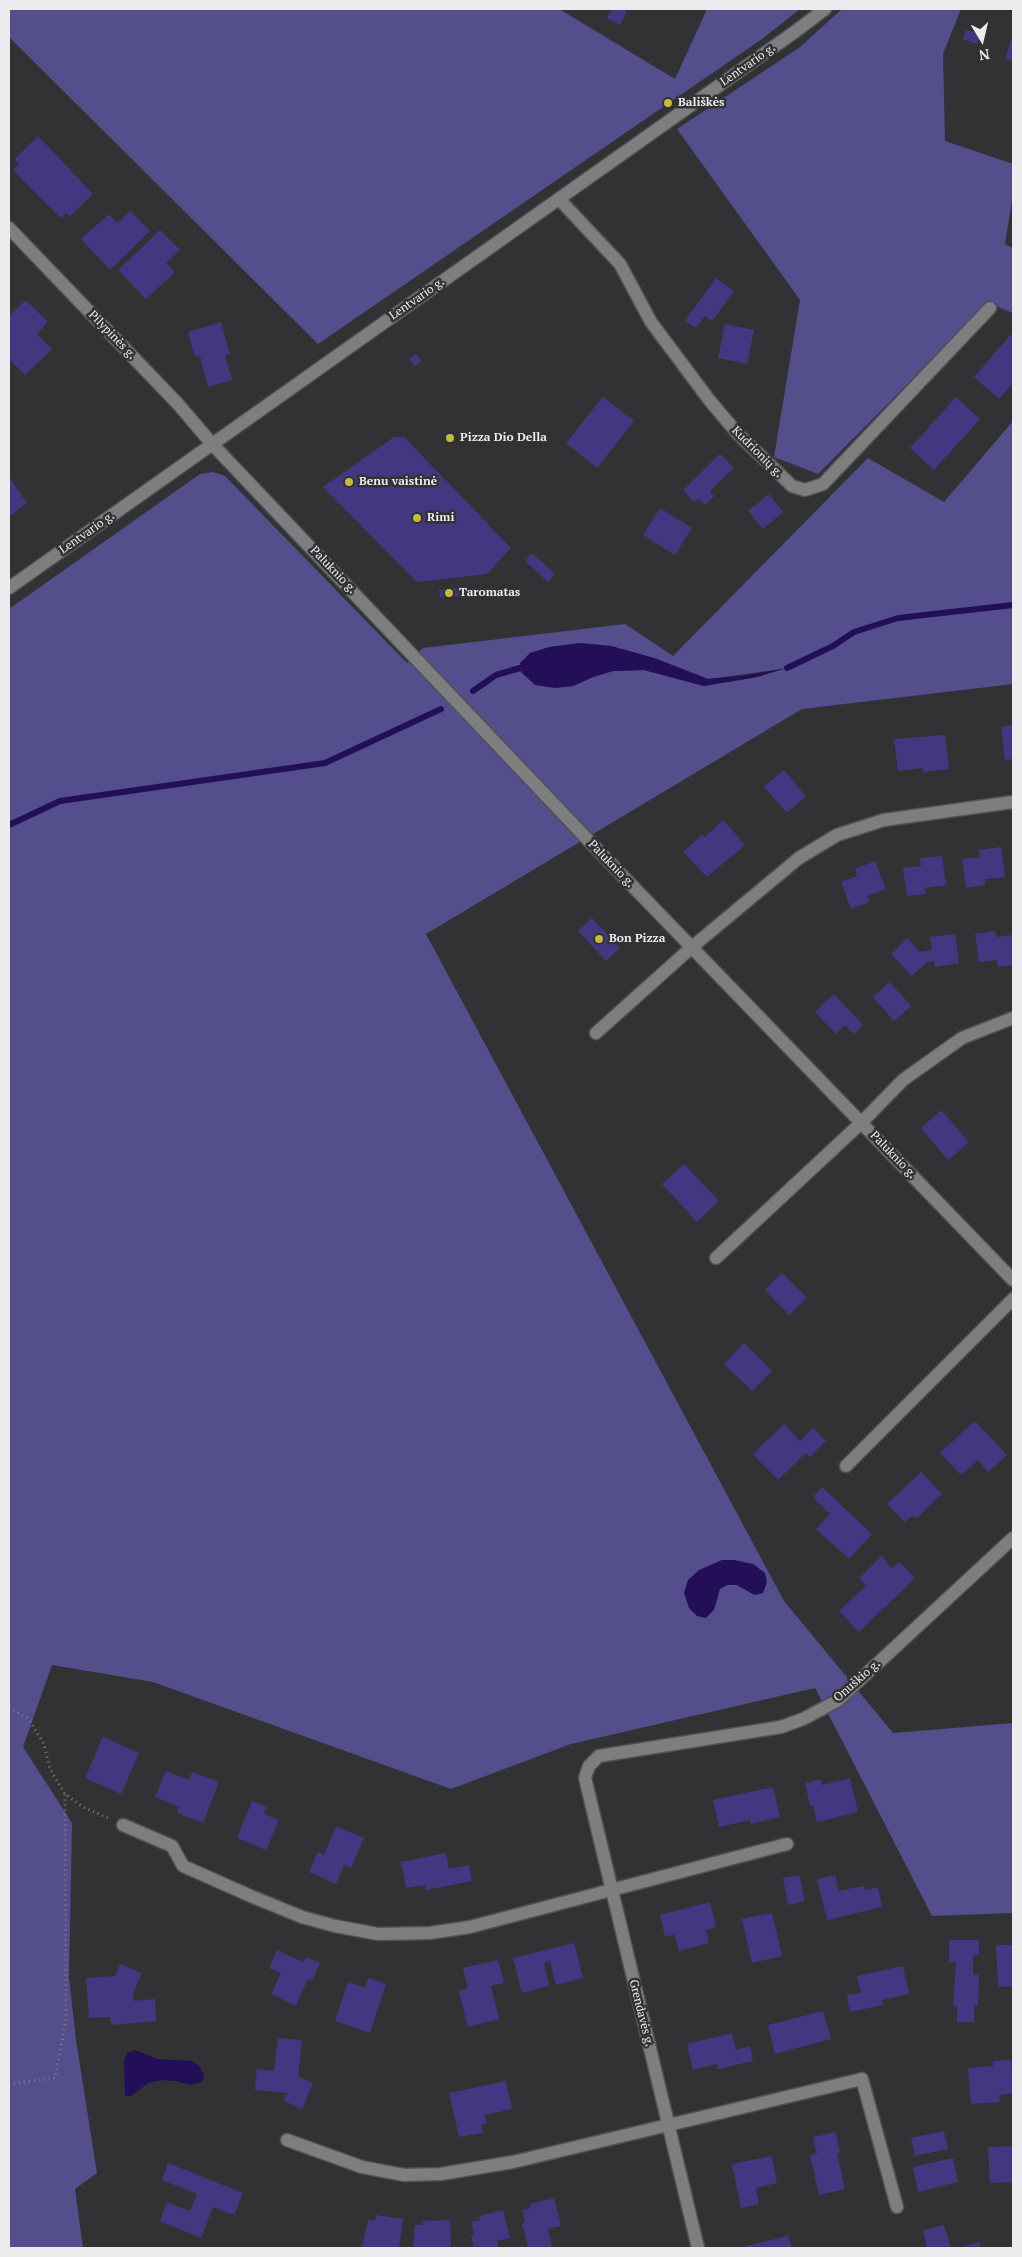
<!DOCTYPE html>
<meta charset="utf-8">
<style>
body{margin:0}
#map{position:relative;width:1022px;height:2257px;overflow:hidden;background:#323234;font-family:"PT Serif",serif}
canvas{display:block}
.frame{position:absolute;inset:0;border:10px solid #ececee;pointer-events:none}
.north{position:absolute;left:957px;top:15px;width:50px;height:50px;-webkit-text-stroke:4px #323234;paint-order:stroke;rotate:171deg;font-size:14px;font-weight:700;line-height:20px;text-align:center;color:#ececee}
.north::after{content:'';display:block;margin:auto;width:18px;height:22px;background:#ececee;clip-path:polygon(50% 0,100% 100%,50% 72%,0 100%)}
</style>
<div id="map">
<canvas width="1022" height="2257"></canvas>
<div class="frame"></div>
<div class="north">N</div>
</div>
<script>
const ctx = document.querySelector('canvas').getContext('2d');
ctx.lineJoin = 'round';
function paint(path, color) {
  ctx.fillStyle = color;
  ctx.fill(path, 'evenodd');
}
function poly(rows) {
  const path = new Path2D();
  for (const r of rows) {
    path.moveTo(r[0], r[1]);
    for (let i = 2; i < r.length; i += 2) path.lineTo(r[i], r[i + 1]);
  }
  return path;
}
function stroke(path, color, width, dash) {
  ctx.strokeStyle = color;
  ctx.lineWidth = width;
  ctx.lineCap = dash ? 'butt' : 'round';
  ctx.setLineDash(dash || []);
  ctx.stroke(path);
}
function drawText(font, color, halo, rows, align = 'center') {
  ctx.font = font + ' "PT Serif",serif';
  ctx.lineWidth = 5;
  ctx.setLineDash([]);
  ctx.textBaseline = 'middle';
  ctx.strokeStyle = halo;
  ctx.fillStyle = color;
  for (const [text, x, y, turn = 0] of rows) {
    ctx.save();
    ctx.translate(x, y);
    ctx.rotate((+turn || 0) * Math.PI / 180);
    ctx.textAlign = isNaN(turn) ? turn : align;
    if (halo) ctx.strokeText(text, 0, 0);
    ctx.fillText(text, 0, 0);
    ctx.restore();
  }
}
const green = poly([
 [9,9,559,9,675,79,707,9,800,9,762,39,318,344,9,37],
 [842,9,961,9,943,54,945,141,1013,164,1013,194,1005,244,1013,248,1013,313,988,303,818,474,774,457,800,300,677,129,800,47],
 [1013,421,1013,684,802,709,426,934,784,1601,893,1733,1013,1723,1013,1913,932,1916,815,1688,571,1744,451,1789,153,1682,52,1665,23,1747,72,1823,69,1978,76,2040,97,2173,75,2189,83,2248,9,2248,9,609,200,474,213,472,225,476,407,663,423,648,625,624,673,656,868,458,944,502],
 [579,643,611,646,654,658,708,679,782,669,757,677,704,686,644,670,613,671,593,677,573,686,555,688],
 [753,1564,754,1595,737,1585,727,1585,720,1589]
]);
const water = poly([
 [579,643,611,646,654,658,708,679,742,676,787,668,757,677,704,686,644,670,613,671,593,677,573,686,555,688,535,685,521,672,520,663,530,653,549,647],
 [722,1560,734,1560,753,1564,765,1573,767,1582,763,1593,755,1595,737,1585,727,1585,720,1589,714,1610,706,1618,697,1616,689,1608,684,1593,688,1580,699,1570],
 [135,2050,157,2059,192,2061,200,2067,204,2076,202,2082,190,2085,176,2081,162,2080,148,2083,131,2096,125,2096,124,2060,127,2053]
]);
const stream = poly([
 [787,668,833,646,854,632,898,618,1013,605],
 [473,691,496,675,520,668],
 [9,825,60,801,325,763,441,709]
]);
const building = poly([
 [612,9,622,9,627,11,620,25,607,18],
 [966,30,980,34,977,44,963,39],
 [1013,34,1013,61,1005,59],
 [38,136,93,194,70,216,67,213,61,218,13,170,19,164,15,159],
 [130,211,150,231,110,270,81,239,109,214,117,223],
 [160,230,180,250,166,263,175,272,146,299,118,270],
 [716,278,734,291,712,321,705,316,696,328,685,321],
 [26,300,48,322,37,334,52,349,25,375,9,359,9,316],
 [221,322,230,354,225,355,232,380,208,387,200,356,195,357,188,332],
 [725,324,754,330,747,364,718,358],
 [1013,332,1013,383,999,399,974,377],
 [416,354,422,361,415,366,409,359],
 [603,397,634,421,597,468,566,443],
 [956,397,980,419,934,470,910,448],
 [394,437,404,437,511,548,487,574,417,582,323,487],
 [720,454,734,468,710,491,714,496,705,505,699,499,694,502,683,490],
 [9,477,27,503,9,517],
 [769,494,783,512,763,529,748,511],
 [660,508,692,528,675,555,643,535],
 [532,553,555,574,548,582,525,561],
 [458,588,459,596,440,598,439,590],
 [1013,725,1013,759,1005,760,1001,727],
 [945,735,949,769,923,772,923,768,898,771,894,739],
 [784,770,806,796,787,813,764,787],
 [723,820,745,845,707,877,683,852,702,835,705,837],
 [1001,847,1005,877,985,879,985,885,966,888,962,859,980,857,979,850],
 [942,856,946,885,925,888,926,894,907,896,903,868,921,866,920,858],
 [875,861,886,889,867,896,870,902,851,909,841,882,857,876,855,869],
 [592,918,620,948,606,961,578,931],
 [995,931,996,937,1013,935,1013,965,998,967,997,960,979,962,975,934],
 [955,934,959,963,935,967,934,961,927,962,912,976,891,954,907,938,920,952,932,950,930,937],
 [890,982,911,1006,894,1021,873,997],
 [834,994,863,1025,854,1034,845,1025,836,1034,815,1012],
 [941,1110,969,1142,948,1160,921,1128],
 [684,1164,719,1201,697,1222,662,1184],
 [782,1273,807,1298,789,1315,765,1290],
 [744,1343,772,1371,752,1391,724,1364],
 [975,1421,1007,1455,988,1472,978,1460,961,1475,940,1453],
 [784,1424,800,1441,813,1428,826,1441,810,1457,806,1453,778,1480,753,1454],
 [921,1472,942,1494,917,1518,912,1516,905,1522,887,1504],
 [822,1487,872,1534,849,1559,816,1529,830,1514,813,1497],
 [881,1556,892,1568,899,1562,915,1578,859,1632,839,1611,866,1586,859,1578],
 [103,1737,139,1753,121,1794,85,1778],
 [166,1771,189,1780,192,1772,219,1782,203,1823,177,1813,179,1807,155,1797],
 [850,1778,858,1812,817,1822,813,1805,810,1806,805,1783,821,1779,822,1785],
 [773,1787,780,1817,751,1824,750,1820,719,1827,713,1800],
 [252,1801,267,1807,264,1814,279,1820,266,1850,237,1838],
 [336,1826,364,1838,351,1868,344,1865,336,1884,309,1872,318,1852,324,1855],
 [446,1853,449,1869,469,1865,472,1881,426,1890,425,1885,406,1888,401,1862],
 [799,1875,805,1901,788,1905,783,1878],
 [835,1875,838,1891,864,1886,865,1890,878,1887,882,1907,827,1920,817,1879],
 [710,1902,716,1927,706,1930,709,1943,679,1951,674,1934,665,1937,660,1915],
 [772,1913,782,1956,752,1963,742,1919],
 [949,1940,979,1940,979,1955,973,1955,973,1975,979,1975,978,2006,974,2005,974,2022,957,2022,957,2007,953,2006,956,1962,949,1963],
 [574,1943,583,1978,556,1985,550,1961,544,1963,549,1986,522,1993,513,1958],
 [996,1945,1013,1945,1013,1986,998,1987],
 [277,1950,303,1962,306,1957,320,1963,312,1981,308,1979,296,2006,271,1994,281,1973,269,1968],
 [498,1960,504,1983,491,1986,499,2019,468,2027,459,1991,468,1988,463,1968],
 [120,1964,142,1973,133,1993,134,2001,155,1999,156,2021,111,2025,110,2017,89,2018,86,1978,115,1976],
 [903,1966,909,1994,882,2000,883,2005,850,2012,847,1995,861,1993,857,1976],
 [368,1978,386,1984,370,2033,335,2021,348,1982,365,1988],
 [823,2011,831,2039,775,2054,768,2025],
 [732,2033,736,2050,750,2046,753,2061,718,2069,717,2064,693,2070,687,2044],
 [278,2038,302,2040,298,2077,313,2083,302,2109,284,2101,288,2093,255,2090,257,2069,274,2071],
 [1011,2060,1013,2093,999,2095,1000,2102,971,2104,968,2068,993,2066,993,2061],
 [506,2081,512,2109,485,2115,487,2124,481,2125,483,2133,459,2137,449,2093],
 [944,2131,948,2149,915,2156,911,2138],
 [836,2132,840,2153,837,2153,845,2189,819,2195,810,2155,817,2154,813,2137],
 [1013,2146,1013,2182,990,2183,988,2147],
 [772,2156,777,2183,756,2188,759,2204,741,2208,732,2164],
 [953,2158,958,2182,918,2192,913,2167],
 [168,2163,243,2193,234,2215,213,2207,201,2238,160,2221,167,2202,190,2211,197,2194,162,2180],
 [554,2198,561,2226,548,2229,552,2247,528,2248,522,2223,525,2223,522,2210,531,2208,530,2204],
 [503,2210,510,2238,497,2241,499,2248,474,2248,471,2235,474,2235,471,2222,480,2220,479,2216],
 [376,2215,403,2219,399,2248,362,2248,368,2220,375,2221],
 [450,2220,451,2248,413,2248,415,2225,423,2225,423,2221],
 [944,2225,951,2248,927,2248,923,2230],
 [788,2236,792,2248,746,2248,746,2246],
 [979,2242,980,2248,959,2248]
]);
const path = poly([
 [9,1708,28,1718,44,1744,50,1769,65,1794,83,1807,110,1819],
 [9,2084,55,2078,66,2019,65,1794]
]);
const street = poly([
 [559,199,620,264,651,322,710,401,738,434,792,486,805,490,823,484,990,308],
 [9,228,178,404,213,445,589,841,1013,1280],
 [596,1033,692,947,799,858,837,835,884,820,1013,802],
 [716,1258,861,1123,903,1080,962,1038,1013,1018],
 [846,1466,1013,1299],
 [123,1825,172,1846,183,1866,253,1897,302,1917,335,1926,378,1934,430,1933,470,1927,787,1844],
 [287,2140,362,2167,404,2175,441,2174,513,2162,862,2079,897,2207],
 [698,2248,585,1778,589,1766,599,1756,781,1727,803,1719,837,1701,1013,1538]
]);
const secondary = poly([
 [9,588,796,31,825,9]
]);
const markers = [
 [668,103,5,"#c4bc3d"],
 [450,438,5,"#c4bc3d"],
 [349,482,5,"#c4bc3d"],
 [417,518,5,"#c4bc3d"],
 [449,593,5,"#c4bc3d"],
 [599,939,5,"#c4bc3d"]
];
const streetNames = [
 ["Lentvario g.",748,65,-35],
 ["Lentvario g.",417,299,-35],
 ["Pilypinės g.",112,335,46],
 ["Kudrionių g.",757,452,45],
 ["Lentvario g.",87,533,-35],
 ["Paluknio g.",333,570,46],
 ["Paluknio g.",611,864,46],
 ["Paluknio g.",893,1155,46],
 ["Onuškio g.",857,1681,-41],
 ["Grendavės g.",641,2013,76]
];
const poiNames = [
 ["Bališkės",678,103],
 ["Pizza Dio Della",460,438],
 ["Benu vaistinė",359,482],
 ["Rimi",427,518],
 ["Taromatas",459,593],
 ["Bon Pizza",609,939]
];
paint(green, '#544e8d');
paint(water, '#220f58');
stroke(stream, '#220f58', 6);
paint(building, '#423882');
stroke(street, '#515153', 15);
stroke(secondary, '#515153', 15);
stroke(path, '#7e7e80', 3, [1, 4]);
stroke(street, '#7d7e80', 12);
stroke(secondary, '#7d7e80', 12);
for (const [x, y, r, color] of markers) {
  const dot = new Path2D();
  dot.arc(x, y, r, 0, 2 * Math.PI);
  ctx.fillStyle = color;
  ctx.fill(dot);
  stroke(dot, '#323234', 2);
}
drawText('12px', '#ececee', '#323234', streetNames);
drawText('bold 12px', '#ececee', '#323234', poiNames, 'left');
</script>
